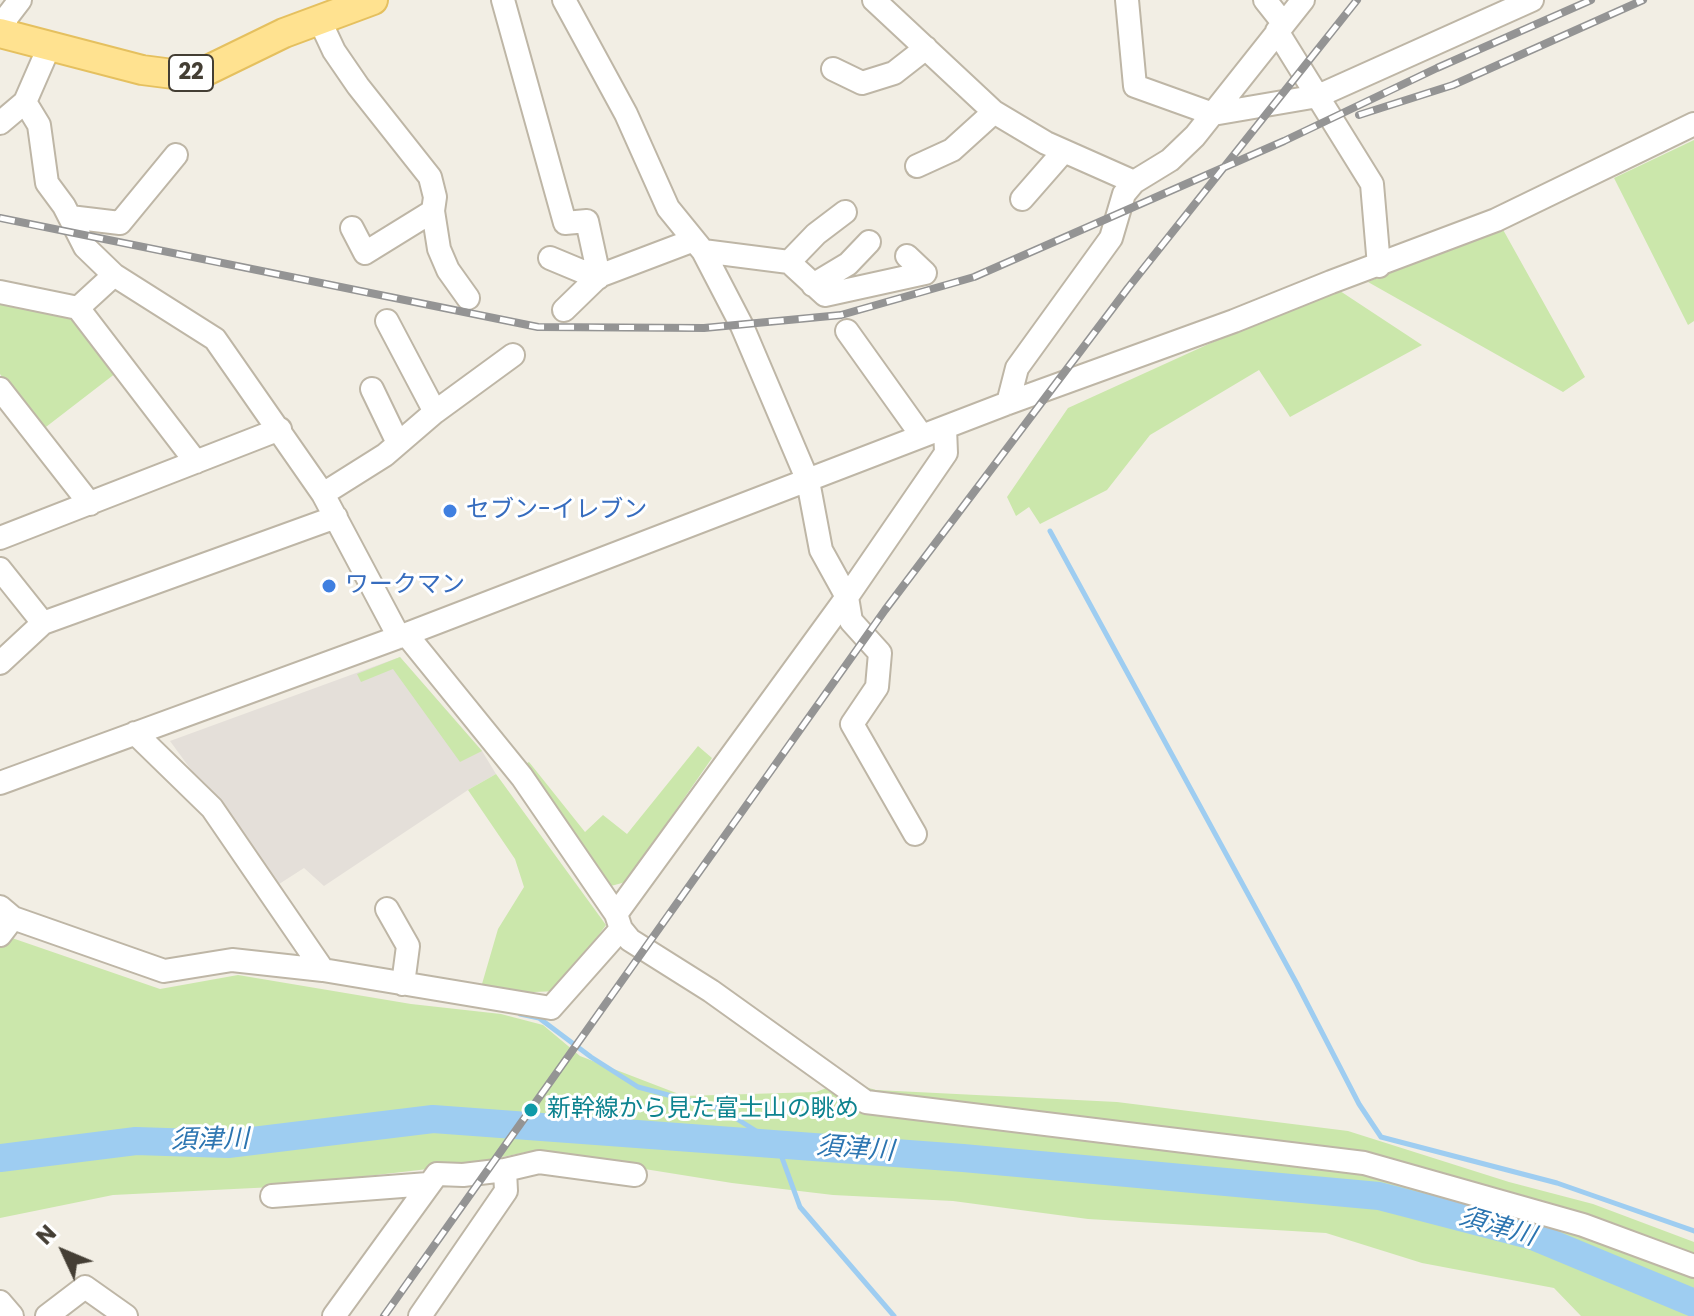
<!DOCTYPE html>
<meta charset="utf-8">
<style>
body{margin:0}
#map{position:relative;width:1694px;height:1316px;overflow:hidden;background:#f2eee4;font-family:Poppins,sans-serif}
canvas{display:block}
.north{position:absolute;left:24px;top:1212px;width:80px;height:80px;-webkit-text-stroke:6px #fff;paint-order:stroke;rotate:314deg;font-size:22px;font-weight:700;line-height:32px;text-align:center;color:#443e34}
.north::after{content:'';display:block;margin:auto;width:28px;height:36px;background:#443e34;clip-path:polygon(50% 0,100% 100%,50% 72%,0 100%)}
</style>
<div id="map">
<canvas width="1694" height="1316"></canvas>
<div class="north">N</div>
</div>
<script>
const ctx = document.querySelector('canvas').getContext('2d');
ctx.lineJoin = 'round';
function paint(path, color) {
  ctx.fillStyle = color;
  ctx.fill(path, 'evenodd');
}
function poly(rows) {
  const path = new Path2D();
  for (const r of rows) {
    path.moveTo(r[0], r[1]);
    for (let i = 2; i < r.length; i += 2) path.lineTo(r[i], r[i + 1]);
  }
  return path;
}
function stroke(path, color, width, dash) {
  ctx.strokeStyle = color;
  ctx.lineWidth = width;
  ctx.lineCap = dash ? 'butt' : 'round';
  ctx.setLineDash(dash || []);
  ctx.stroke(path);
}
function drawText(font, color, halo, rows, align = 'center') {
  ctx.font = font + ' Poppins,"Noto Sans JP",sans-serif';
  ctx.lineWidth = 6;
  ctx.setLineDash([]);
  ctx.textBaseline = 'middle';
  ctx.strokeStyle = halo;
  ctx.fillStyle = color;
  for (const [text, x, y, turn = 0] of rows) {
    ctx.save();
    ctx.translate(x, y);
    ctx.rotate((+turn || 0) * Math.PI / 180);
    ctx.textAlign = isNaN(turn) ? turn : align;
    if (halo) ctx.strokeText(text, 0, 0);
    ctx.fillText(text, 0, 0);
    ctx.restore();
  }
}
const industrial = poly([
 [400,657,482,751,496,774,468,790,324,886,304,868,276,886,170,741]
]);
const green = poly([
 [1694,140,1694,321,1688,325,1614,178],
 [1501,226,1585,377,1563,392,1368,282],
 [1334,287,1422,345,1290,417,1259,370,1150,435,1107,490,1040,524,1029,507,1016,516,1007,497,1068,408],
 [0,303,72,316,116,373,42,430,0,374],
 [400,657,482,751,460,762,393,669,361,682,357,674],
 [698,746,712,758,626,882,607,887,522,766,529,762,585,832,603,815,627,834],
 [496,774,606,925,558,991,510,993,482,984,498,929,524,887,515,859,468,790],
 [12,938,160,989,238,975,411,1004,501,1014,543,1025,580,1056,684,1096,816,1092,845,1081,876,1090,1117,1102,1348,1131,1509,1182,1593,1204,1694,1242,1694,1316,1581,1316,1554,1288,1422,1263,1326,1233,1088,1219,953,1201,833,1195,732,1183,532,1151,462,1165,274,1187,113,1195,0,1218,0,946]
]);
const stream = poly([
 [1050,531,1297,984,1359,1104,1381,1137,1557,1183,1694,1231],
 [520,1014,539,1018,591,1057,638,1087,721,1109,777,1144,800,1207,894,1316]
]);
const river = poly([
 [0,1158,136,1141,228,1144,433,1119,963,1158,1379,1196,1533,1236,1694,1303]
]);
const minor = poly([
 [503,0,565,223,587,221,599,276],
 [564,0,626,114,668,208,703,251,742,326,808,481,821,550,847,597,851,621,880,653,877,687,852,724,915,834],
 [874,0,994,112,1046,143,1134,182],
 [1127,0,1135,86,1213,114,1318,96,1532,0],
 [1265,0,1284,24],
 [319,19,334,51,358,86,430,177,435,197,433,211,439,249,448,270,468,298],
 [1277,31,1372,184,1379,266],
 [3,33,7,17,20,0],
 [49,47,25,102,39,125,47,183,64,206,85,247,114,275,215,339,323,494,399,637],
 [833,69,862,83,894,73,926,48],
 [0,123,25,102],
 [917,166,952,150,994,112],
 [1022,199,1064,151],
 [70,217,120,223,176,155],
 [352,228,365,253,433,211],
 [703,251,789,262,825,295,925,273,907,256],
 [550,258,598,278],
 [789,262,816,234,845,212],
 [813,285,848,264,869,242],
 [0,292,78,308,114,275],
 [78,308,196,462],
 [564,310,599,276,694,240],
 [387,321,435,412],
 [847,331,922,436],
 [0,389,90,504],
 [372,389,398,443],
 [1008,403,1017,368,1111,238,1124,194,1134,182,1170,160,1195,136,1303,0],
 [323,494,385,455,435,412,513,355],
 [0,538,280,429],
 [0,569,43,623],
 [406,634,522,777,616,914,621,929,630,940,711,991,866,1102,1364,1163,1583,1225,1694,1266],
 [0,663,43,623,336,517],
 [135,733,212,808,323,970],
 [0,783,399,637,1008,403,1234,321,1331,282,1496,220,1694,124],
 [0,907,13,918,164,971,232,960,323,970,551,1008,621,929],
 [387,909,408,946,403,984],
 [616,914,847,597,946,453,945,428],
 [0,935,13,918],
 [272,1196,428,1184],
 [0,1302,12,1316],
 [47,1316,85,1287,126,1316],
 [334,1316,437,1174,463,1175,505,1170],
 [420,1316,506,1191,505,1170,539,1162,635,1175]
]);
const major = poly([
 [0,33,142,70,181,75,208,70,284,33,373,0]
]);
const rail = poly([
 [1359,115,1453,85,1643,0],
 [0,218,538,327,704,328,841,315,974,277,1284,141,1437,68,1591,0],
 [384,1316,885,610,1128,288,1357,0]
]);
const markers = [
 [450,511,8,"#3f7fe0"],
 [329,586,8,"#3f7fe0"],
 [531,1110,8,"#0f9aa8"]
];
const shields = [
 [191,73,44]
];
const shieldNames = [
 ["22",191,73]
];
const shopNames = [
 ["セブン-イレブン",466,511],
 ["ワークマン",345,586]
];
const cultureNames = [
 ["新幹線から見た富士山の眺め",547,1110]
];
const waterNames = [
 ["須津川",210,1141,-1],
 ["須津川",855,1150,4],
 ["須津川",1497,1228,16]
];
paint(industrial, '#e4dfd9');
paint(green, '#cbe7ab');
stroke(stream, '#9ecdf1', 5);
stroke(river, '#9ecdf1', 28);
stroke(minor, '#beb6a6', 26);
stroke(major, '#e5c05f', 32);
stroke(minor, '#fff', 22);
stroke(major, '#ffe290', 28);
stroke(rail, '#949494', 8);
stroke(rail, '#fff', 5, [15]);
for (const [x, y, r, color] of markers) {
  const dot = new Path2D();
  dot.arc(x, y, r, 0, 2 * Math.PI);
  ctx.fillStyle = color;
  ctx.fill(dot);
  stroke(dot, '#fff', 3);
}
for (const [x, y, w] of shields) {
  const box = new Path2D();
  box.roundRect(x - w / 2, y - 18, w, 36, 6);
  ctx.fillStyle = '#fff';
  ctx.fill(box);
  stroke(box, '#443e34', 2);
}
drawText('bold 22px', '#443e34', null, shieldNames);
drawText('24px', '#366cbe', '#fff', shopNames, 'left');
drawText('24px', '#0d838f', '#fff', cultureNames, 'left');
drawText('italic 26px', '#2c75b1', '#fff', waterNames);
</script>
